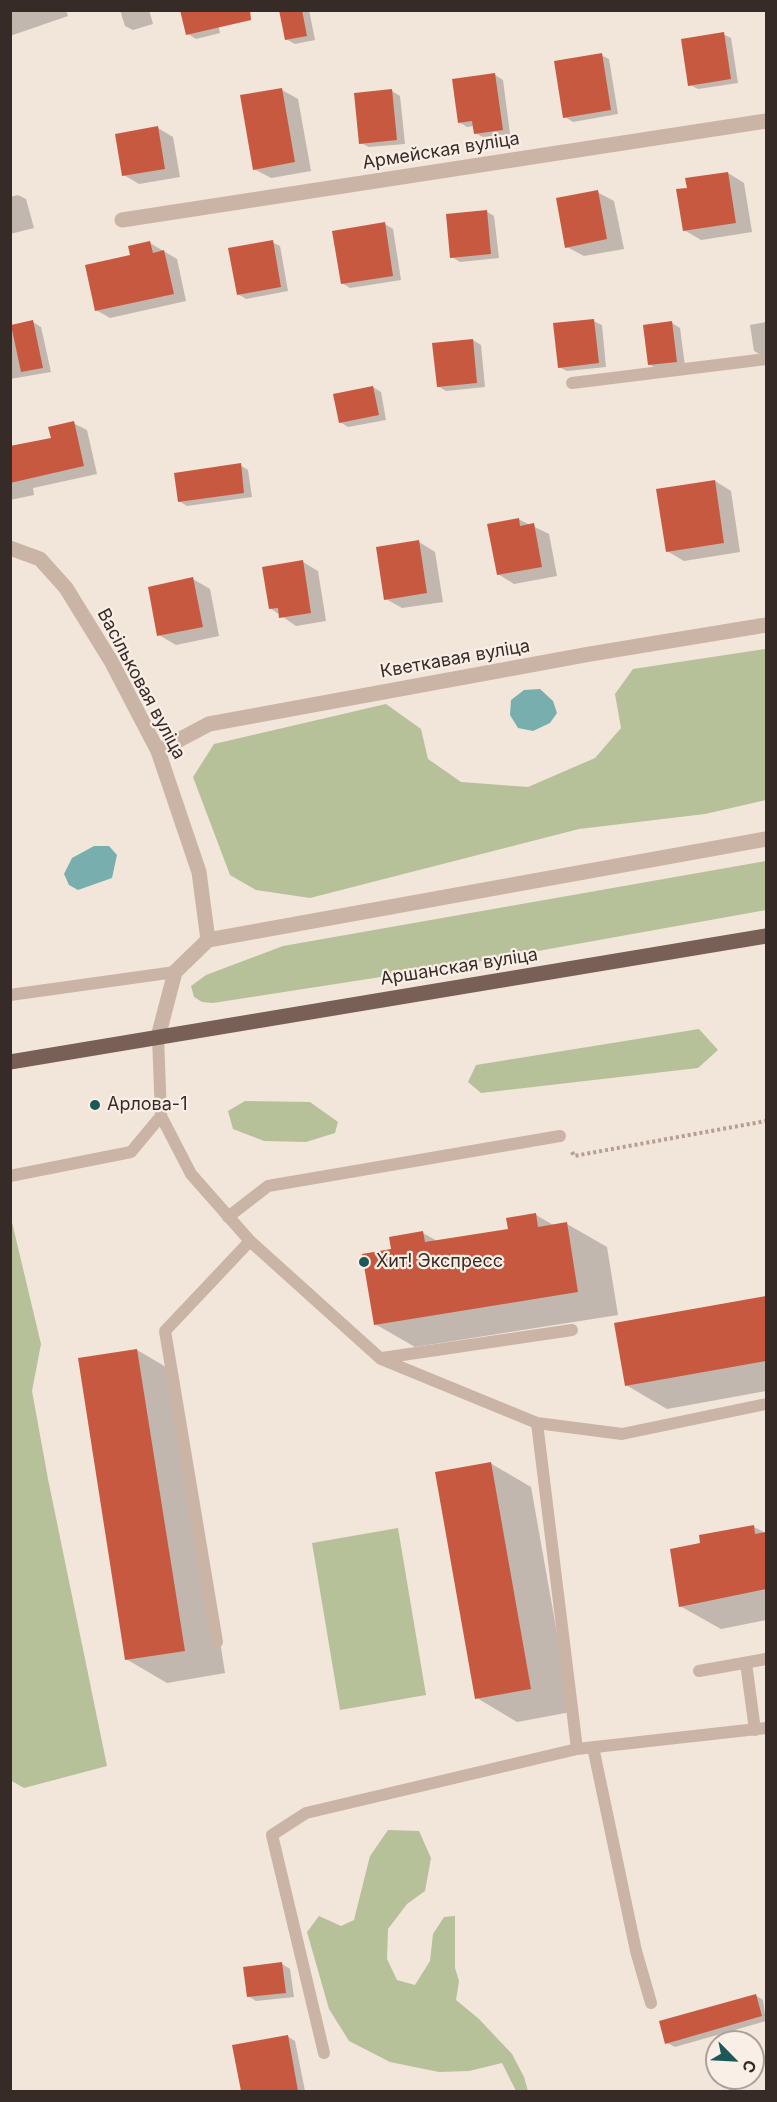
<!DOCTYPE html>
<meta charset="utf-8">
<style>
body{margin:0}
#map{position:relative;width:777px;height:2102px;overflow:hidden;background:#f2e5da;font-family:Inter,sans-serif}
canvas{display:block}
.frame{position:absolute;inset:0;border:12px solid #362b27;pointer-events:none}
.north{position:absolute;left:705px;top:2030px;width:60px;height:60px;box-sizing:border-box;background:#faefe6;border:2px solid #aca19a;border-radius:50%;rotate:114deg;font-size:16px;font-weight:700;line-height:24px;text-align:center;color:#362b27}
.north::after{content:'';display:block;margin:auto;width:21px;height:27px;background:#1c5858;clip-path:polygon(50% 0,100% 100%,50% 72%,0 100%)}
</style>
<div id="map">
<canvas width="777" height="2102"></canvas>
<div class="frame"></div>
<div class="north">С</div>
</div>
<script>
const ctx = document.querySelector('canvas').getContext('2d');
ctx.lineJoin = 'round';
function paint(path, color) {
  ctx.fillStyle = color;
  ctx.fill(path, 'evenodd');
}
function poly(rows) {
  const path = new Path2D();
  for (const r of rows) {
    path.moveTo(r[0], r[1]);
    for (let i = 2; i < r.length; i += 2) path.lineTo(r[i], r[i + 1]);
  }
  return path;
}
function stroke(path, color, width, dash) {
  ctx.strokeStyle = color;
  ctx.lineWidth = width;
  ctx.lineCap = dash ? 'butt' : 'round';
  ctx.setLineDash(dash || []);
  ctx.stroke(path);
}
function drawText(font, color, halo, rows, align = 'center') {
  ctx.font = font + ' Inter,sans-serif';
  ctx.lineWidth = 4.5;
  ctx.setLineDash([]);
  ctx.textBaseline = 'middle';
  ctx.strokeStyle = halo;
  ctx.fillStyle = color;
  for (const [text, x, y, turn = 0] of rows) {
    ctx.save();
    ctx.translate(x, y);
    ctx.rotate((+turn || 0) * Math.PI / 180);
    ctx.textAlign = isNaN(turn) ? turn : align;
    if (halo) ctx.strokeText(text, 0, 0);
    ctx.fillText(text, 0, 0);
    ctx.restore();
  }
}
const green = poly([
 [765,649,766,650,766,800,705,814,579,829,310,898,256,890,230,875,193,777,214,744,386,704,421,729,428,759,461,782,528,787,595,758,621,728,615,694,633,669],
 [766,861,766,910,471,963,213,1003,202,1002,194,997,191,986,206,975,283,946],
 [699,1029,718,1050,698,1068,481,1093,468,1082,476,1065],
 [245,1101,310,1102,338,1122,335,1133,306,1142,264,1141,233,1129,228,1111],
 [10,1214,41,1344,32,1391,48,1479,107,1766,24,1788,10,1780],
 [398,1528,426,1695,340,1710,312,1543],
 [388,1830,419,1831,431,1858,425,1891,407,1904,388,1929,387,1959,397,1980,415,1985,430,1961,433,1934,444,1917,455,1916,455,1968,459,1981,456,2000,479,2019,512,2054,524,2077,528,2091,516,2091,502,2063,469,2071,439,2072,390,2062,349,2041,329,2009,307,1932,319,1916,341,1926,354,1920,370,1856]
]);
const water = poly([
 [540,689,553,701,557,713,550,723,533,731,518,728,510,715,511,700,524,690],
 [94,846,109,846,117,855,112,878,78,890,69,885,64,874,72,858]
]);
const shadow = poly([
 [10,10,66,10,68,16,10,36],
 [120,10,149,10,153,24,133,30,125,26],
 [215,10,220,33,196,39,188,34],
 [281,10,309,10,315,40,295,44,286,39],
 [723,34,731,38,738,83,698,89,690,85],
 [601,55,609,59,618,114,573,122,565,117],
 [495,75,503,80,510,134,483,137,475,133,474,126,467,127,459,122],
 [282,90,298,99,311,171,271,178,254,169],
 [392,91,400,96,405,144,369,147,361,143],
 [158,128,173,137,180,177,139,184,124,175],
 [728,173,744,183,752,232,701,240,684,230],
 [597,192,614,201,624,249,584,256,567,247],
 [18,195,26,199,34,228,10,234,10,197],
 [486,211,494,216,499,258,460,262,452,257],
 [385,224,393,229,401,280,350,288,342,283],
 [272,242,280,246,288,291,246,299,238,294],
 [150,243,177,259,186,301,110,318,96,310,132,256],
 [593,321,602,325,606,367,567,371,559,367],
 [33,322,41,327,51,372,10,379,10,332],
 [766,322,766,355,763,356,754,351,750,325],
 [672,323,680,328,685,366,657,369,649,364],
 [473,340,481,345,485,387,446,391,438,386],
 [373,387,381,392,386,420,348,427,340,422],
 [73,423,87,430,97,474,33,488,34,495,10,500,10,448,52,439],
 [240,465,248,470,252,497,187,506,179,501],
 [715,481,731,491,740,552,684,561,667,551],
 [518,519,549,534,557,576,514,584,498,574],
 [419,542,435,552,443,602,402,608,386,599],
 [303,562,318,571,326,621,296,626,270,608],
 [193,579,210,589,219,636,176,645,159,635],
 [536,1215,555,1226,567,1224,607,1247,618,1315,415,1347,375,1324,393,1251,423,1233,439,1242,510,1231],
 [766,1297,766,1391,667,1409,626,1385,616,1324],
 [137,1350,178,1374,225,1673,167,1683,126,1659],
 [490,1463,531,1487,571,1712,517,1722,477,1698],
 [754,1527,766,1533,766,1620,721,1629,680,1606,702,1545],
 [282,1964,290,1969,294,1997,256,2001,248,1996],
 [755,1995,763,2000,766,2021,675,2047,667,2043],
 [287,2036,295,2041,305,2091,242,2092,234,2046]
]);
const building = poly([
 [180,10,250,10,251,20,186,35],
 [279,10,302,10,307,36,285,40],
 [724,32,731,79,688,86,681,39],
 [602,53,611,110,563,118,554,61],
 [495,73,503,130,474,134,472,121,458,123,452,79],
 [282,88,295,162,253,170,240,95],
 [392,89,397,140,359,144,354,93],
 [158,126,165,169,122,176,115,134],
 [728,172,736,223,683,231,676,189,687,188,685,178],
 [598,190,607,239,565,248,556,198],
 [487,210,491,254,450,258,446,214],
 [385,222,393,276,341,284,332,231],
 [273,240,281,287,237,295,228,248],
 [150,241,153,253,164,250,174,294,95,311,85,265,130,255,128,246],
 [594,319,599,363,558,368,553,323],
 [33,320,43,368,21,372,11,325],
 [672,321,677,362,648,365,643,325],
 [473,339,477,383,437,387,432,343],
 [373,386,379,415,339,423,333,394],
 [74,421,84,466,10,483,10,446,51,438,48,427],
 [241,463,244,493,178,502,174,473],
 [715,480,724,543,666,552,656,489],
 [519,518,520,526,534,523,542,567,497,575,487,524],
 [419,540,427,593,384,600,376,547],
 [303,560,311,613,279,618,278,608,269,609,262,567],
 [193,577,203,627,157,636,148,587],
 [536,1213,538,1227,567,1222,578,1292,374,1325,362,1254,391,1249,389,1237,423,1231,425,1242,508,1229,506,1218],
 [766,1296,766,1361,625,1386,614,1323],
 [137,1349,185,1651,125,1660,78,1358],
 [491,1462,531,1689,475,1699,435,1472],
 [754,1525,755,1534,766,1532,766,1589,679,1607,670,1549,700,1543,699,1535],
 [282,1962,286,1993,247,1997,243,1967],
 [756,1994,762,2016,665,2044,659,2021],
 [288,2035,298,2091,241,2091,232,2045]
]);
const path = poly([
 [572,1152,574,1156,766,1121]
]);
const lane = poly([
 [572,383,766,359],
 [10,995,175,972],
 [158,1037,161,1116,191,1174,250,1241,381,1359,537,1423,622,1434,766,1404],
 [10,1176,131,1152,161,1116],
 [228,1217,268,1186,560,1136],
 [382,1358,572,1330],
 [537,1423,577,1749],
 [217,1642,165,1331,250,1241],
 [746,1663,755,1730],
 [699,1671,766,1659],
 [593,1747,636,1951,651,2003],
 [324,2053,272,1835,306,1813,577,1749,766,1728]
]);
const street = poly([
 [122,220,766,121],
 [10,548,40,559,66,588,111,661,158,751,199,872,208,940],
 [158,751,209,724,590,654,766,625],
 [158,1037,175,972,208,940,766,839]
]);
const primary = poly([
 [10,1062,766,936]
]);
const markers = [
 [95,1105,6,"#1c5858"],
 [364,1262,6,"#1c5858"]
];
const streetNames = [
 ["Армейская вуліца",441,151,-9],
 ["Кветкавая вуліца",455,659,-10],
 ["Васільковая вуліца",141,684,62],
 ["Аршанская вуліца",459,967,-9]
];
const poiNames = [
 ["Арлова-1",107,1105],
 ["Хит! Экспресс",376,1262]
];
paint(green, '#b6c199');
paint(water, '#78afae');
paint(shadow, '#0003');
paint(building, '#c85941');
stroke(path, '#b69e90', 4, [3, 3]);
stroke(lane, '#cab4a5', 12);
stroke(street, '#cab4a5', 15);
stroke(primary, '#786057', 15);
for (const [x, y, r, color] of markers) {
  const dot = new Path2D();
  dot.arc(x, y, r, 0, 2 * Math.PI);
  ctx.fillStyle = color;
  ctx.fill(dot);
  stroke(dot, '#faefe6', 2);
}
drawText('18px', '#362b27', '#faefe6', streetNames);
drawText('18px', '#362b27', '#faefe6', poiNames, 'left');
</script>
